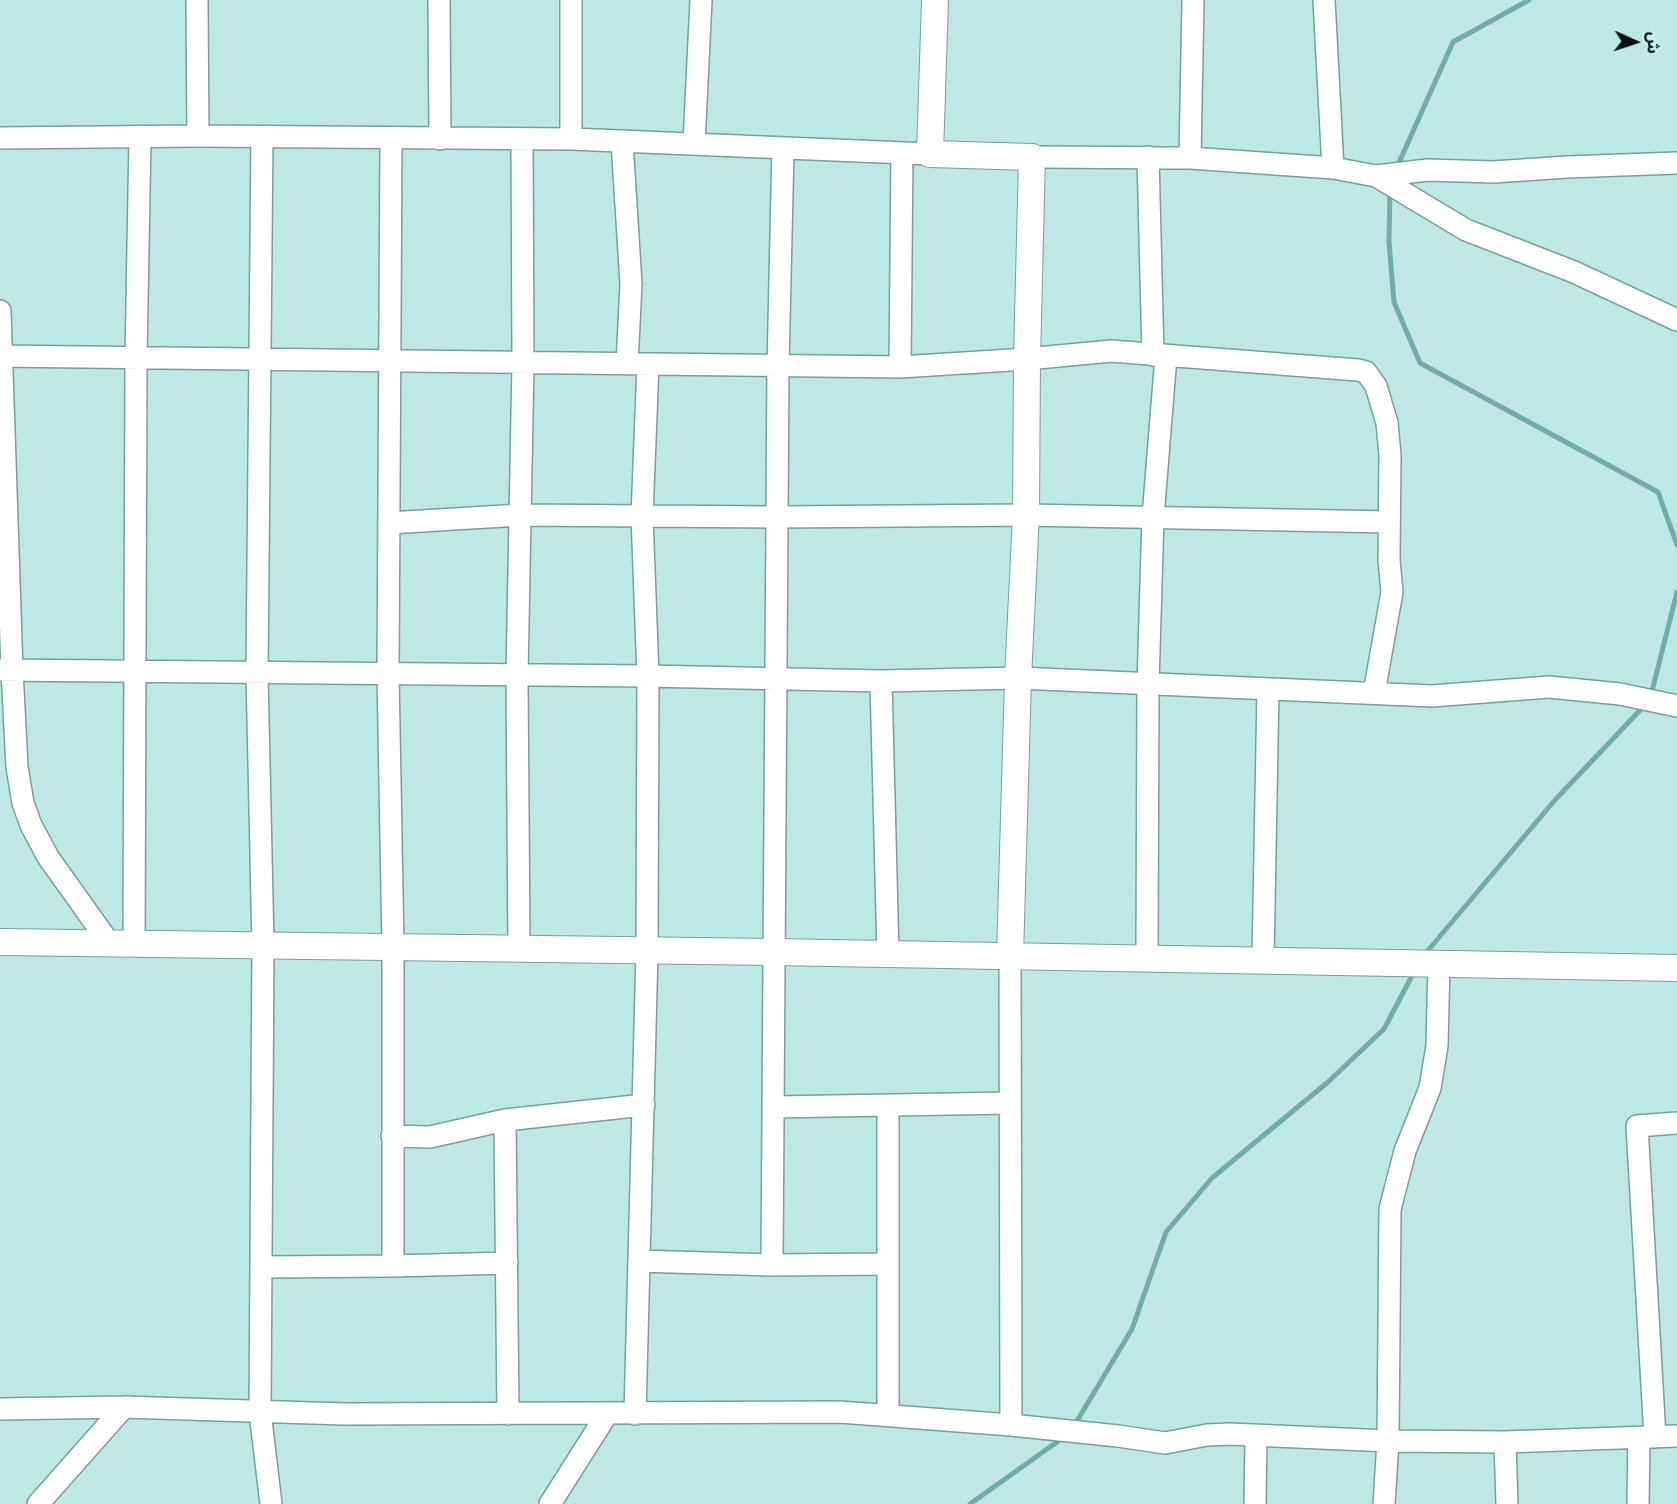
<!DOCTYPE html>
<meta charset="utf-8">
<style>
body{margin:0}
#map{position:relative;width:1677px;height:1504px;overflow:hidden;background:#bee8e4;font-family:Signika,"Noto Sans Arabic",sans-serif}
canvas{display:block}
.north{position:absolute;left:1605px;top:12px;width:60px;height:60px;-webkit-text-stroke:4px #cbf5f1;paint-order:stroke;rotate:93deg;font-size:16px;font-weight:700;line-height:24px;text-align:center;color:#020f0e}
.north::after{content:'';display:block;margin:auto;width:21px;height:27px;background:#020f0e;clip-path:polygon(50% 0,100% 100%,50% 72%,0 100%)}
</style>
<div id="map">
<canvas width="1677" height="1504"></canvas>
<div class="north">ش</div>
</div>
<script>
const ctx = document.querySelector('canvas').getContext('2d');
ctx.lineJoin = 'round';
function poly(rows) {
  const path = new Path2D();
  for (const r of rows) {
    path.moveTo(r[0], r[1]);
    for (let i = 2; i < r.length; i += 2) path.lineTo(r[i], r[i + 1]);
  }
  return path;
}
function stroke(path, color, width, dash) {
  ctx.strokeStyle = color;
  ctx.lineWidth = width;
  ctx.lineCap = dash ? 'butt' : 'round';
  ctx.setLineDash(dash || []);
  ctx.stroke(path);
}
const stream = poly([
 [1397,167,1453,42,1529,0],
 [1390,190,1389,242,1394,302,1420,363,1658,492,1677,545],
 [1651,695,1677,592],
 [1425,954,1555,800,1645,705],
 [1074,1426,1132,1329,1166,1232,1212,1178,1328,1082,1384,1029,1414,972],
 [970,1504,1064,1437]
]);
const minor = poly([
 [197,0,198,136],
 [439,0,440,139],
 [1324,0,1333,168],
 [262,137,257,673,263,946,260,1412,271,1504],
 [0,138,198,136,571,139,930,154],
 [571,139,571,0],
 [622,141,631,284,627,364],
 [694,144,701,0],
 [1032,157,1190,158,1333,168,1376,176,1466,230,1574,272,1677,320],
 [1148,157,1153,355],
 [1190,158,1193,0],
 [1376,176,1428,170,1493,172,1567,167,1677,163],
 [0,311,12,670,17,767,23,803,31,825,48,857,110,944],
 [0,356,900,367,1027,359,1111,351,1358,370,1366,372,1376,386,1387,423,1390,455,1389,560,1392,592,1374,693],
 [900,367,902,153],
 [389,523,520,515,777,517,1026,515,1389,522],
 [0,670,648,676,881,681,1018,678,1432,696,1549,687,1620,694,1677,706],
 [881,681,888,954],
 [134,944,136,358,140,137],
 [519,948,517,675,523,363,522,139],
 [1010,956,1011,1425],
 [1147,958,1148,684,1153,517,1166,356],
 [1263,960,1268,689],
 [773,1107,1010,1103],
 [505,1120,508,1414],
 [392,1136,430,1137,505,1120,644,1105],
 [639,1261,772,1265,888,1264],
 [772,1265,778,366,783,148],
 [393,1266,507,1263],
 [261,1267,393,1266,393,947,388,674,391,138],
 [0,1409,124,1407,344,1414,840,1412,1011,1425,1118,1436,1165,1443,1207,1435,1230,1434,1388,1441,1505,1442,1677,1436],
 [635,1414,647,951,648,676,642,516,648,364],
 [888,1415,888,1105],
 [1655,1437,1637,1126,1677,1123],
 [1505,1442,1507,1504],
 [38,1504,124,1407],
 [550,1504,607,1414],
 [1255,1504,1256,1436],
 [1384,1504,1388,1441,1390,1209,1405,1151,1430,1088,1437,1046,1439,963],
 [1638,1504,1639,1438]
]);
const tertiary = poly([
 [935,0,930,154,1032,157,1027,359,1026,515,1018,678,1010,956],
 [0,942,774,952,1677,968]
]);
stroke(stream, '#70ada8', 5);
stroke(minor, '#78a09c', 24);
stroke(tertiary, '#78a09c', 28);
stroke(minor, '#fff', 21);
stroke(tertiary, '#fff', 26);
</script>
